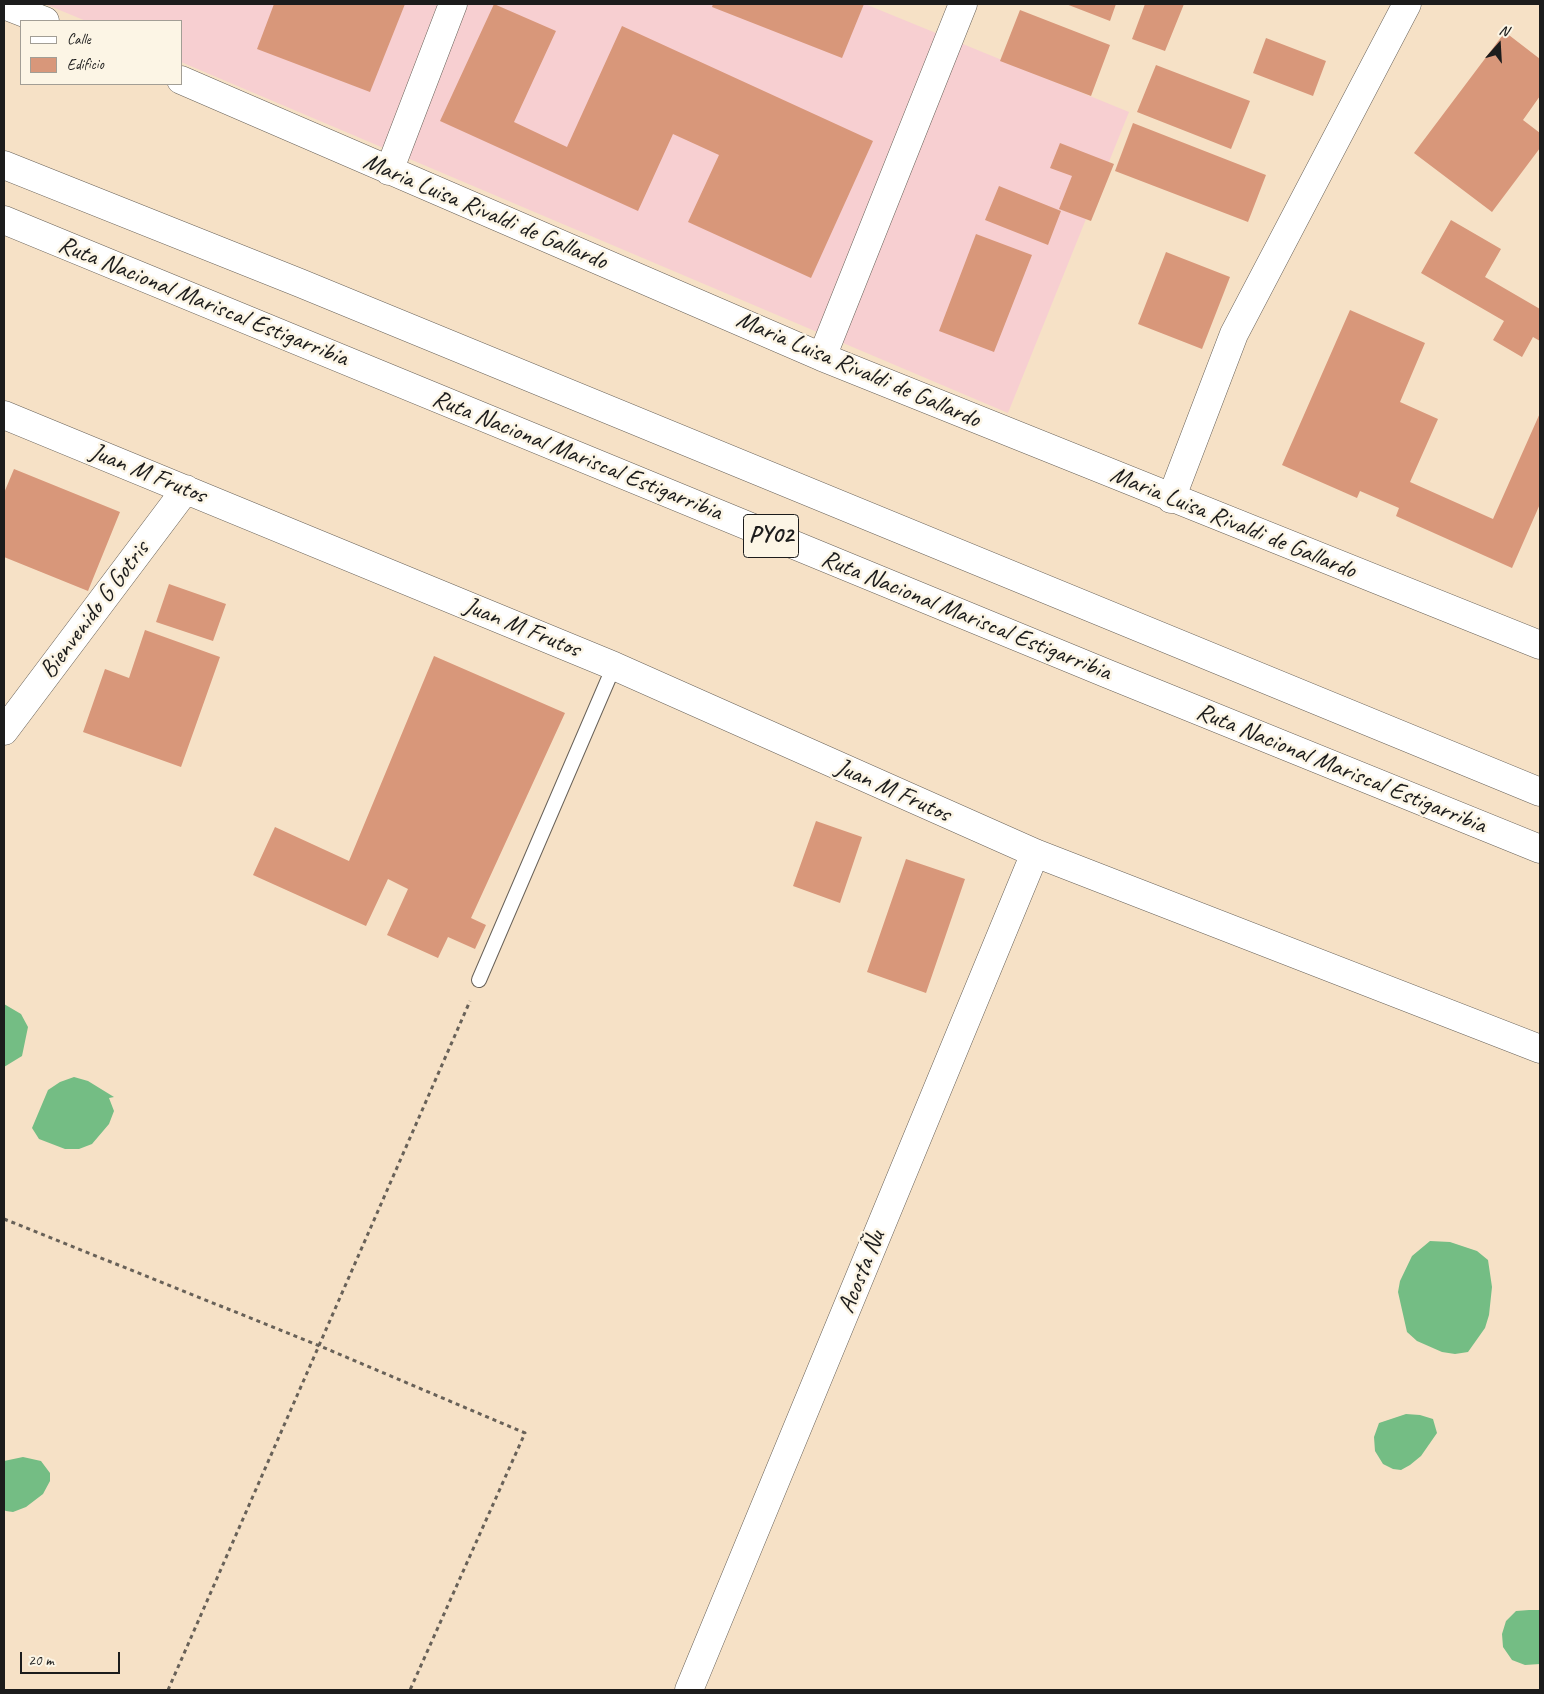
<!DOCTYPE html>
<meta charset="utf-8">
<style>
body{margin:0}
#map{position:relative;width:1544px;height:1694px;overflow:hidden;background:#f6e1c6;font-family:Caveat,sans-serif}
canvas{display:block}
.frame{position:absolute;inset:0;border:5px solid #1c1c1c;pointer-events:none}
.legend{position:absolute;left:20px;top:20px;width:162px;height:65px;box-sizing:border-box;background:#fcf5e5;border:1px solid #a29e95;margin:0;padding:6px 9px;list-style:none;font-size:15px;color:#1c1c1c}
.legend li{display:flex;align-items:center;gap:10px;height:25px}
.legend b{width:25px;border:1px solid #a29e95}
.north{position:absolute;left:1474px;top:20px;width:50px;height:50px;-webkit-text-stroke:4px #fcf5e5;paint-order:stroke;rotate:19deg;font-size:14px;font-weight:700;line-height:20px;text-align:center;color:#1c1c1c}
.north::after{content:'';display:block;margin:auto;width:18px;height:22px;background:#1c1c1c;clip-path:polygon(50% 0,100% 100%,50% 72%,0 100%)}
.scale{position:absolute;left:20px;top:1652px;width:100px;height:22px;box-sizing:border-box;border:2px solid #1c1c1c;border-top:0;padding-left:6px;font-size:15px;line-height:18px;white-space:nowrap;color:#1c1c1c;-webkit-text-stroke:4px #fcf5e5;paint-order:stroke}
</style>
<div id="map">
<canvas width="1544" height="1694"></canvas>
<div class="frame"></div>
<ul class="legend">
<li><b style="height:6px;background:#fff"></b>Calle</li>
<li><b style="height:14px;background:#d8977a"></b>Edificio</li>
</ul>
<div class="north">N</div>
<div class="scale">20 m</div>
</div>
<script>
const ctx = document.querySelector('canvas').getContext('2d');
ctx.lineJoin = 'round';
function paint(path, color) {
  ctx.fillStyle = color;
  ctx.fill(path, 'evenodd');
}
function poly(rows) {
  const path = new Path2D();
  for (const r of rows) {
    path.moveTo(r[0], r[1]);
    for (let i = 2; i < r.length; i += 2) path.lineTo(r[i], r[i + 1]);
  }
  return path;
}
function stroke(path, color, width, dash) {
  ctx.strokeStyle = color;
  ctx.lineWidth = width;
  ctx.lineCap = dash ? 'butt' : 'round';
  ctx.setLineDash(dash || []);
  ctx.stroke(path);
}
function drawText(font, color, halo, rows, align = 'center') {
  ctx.font = font + ' Caveat,sans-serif';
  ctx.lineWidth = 5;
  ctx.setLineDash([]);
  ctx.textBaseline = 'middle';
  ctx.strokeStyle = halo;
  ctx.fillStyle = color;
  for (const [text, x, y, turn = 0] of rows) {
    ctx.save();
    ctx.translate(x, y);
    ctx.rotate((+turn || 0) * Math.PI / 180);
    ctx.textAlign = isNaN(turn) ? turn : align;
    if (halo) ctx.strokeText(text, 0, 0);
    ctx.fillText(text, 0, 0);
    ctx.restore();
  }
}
const built = poly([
 [45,4,865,4,1129,112,1008,413,181,62,181,21,86,21]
]);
const forest = poly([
 [4,1004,21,1014,28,1027,22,1056,4,1067],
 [74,1077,88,1081,114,1097,109,1098,114,1111,109,1124,92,1144,79,1149,65,1149,39,1139,32,1128,48,1090,60,1082],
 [1430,1241,1450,1242,1477,1251,1488,1260,1492,1287,1489,1315,1485,1328,1468,1352,1455,1354,1442,1352,1417,1341,1407,1332,1398,1292,1400,1281,1412,1256],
 [1406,1414,1420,1415,1433,1419,1437,1433,1421,1456,1410,1465,1401,1470,1393,1469,1383,1464,1375,1451,1374,1437,1379,1423],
 [23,1457,41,1461,50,1473,50,1481,43,1494,26,1507,13,1512,6,1511,4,1510,4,1461],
 [1529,1610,1540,1610,1540,1664,1525,1665,1512,1660,1503,1647,1502,1634,1506,1621,1516,1611]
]);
const building = poly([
 [274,4,405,4,370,92,257,49],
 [494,4,556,31,514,122,567,147,622,26,873,141,811,278,688,222,719,155,673,134,638,211,440,121],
 [713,4,864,4,842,58,712,7],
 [1066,4,1116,4,1110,21],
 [1145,4,1184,4,1165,51,1132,39],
 [1020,10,1110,45,1091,96,1000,61],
 [1505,32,1540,59,1540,96,1523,120,1540,133,1540,148,1492,212,1414,153],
 [1266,38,1326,61,1313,96,1253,73],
 [1156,65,1250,101,1231,149,1137,112],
 [1133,123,1266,175,1248,222,1115,171],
 [1060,143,1114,164,1091,221,1059,209,1072,176,1050,168],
 [999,186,1061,211,1048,245,985,220],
 [1451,220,1501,249,1485,277,1540,309,1540,341,1533,337,1522,357,1493,340,1504,321,1421,273],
 [976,234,1032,255,994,352,939,331],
 [1166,252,1230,277,1202,349,1138,324],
 [1350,310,1425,343,1400,402,1438,419,1410,482,1493,519,1540,413,1540,504,1512,568,1396,516,1399,508,1360,491,1357,498,1282,465],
 [14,469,120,512,88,591,4,557,4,493],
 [169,584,226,604,213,641,156,622],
 [145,630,220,657,181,767,83,732,105,669,129,678],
 [434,656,565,713,471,918,486,925,475,949,448,937,438,958,387,935,408,889,388,879,366,926,253,875,275,827,349,861],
 [816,821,862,837,840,903,793,886],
 [906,859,965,879,926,993,867,972]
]);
const path = poly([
 [4,1219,320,1346,525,1433,410,1690],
 [168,1690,470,1001]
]);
const service = poly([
 [479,980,614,666]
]);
const minor = poly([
 [4,5,45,21],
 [181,80,822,357,1540,645],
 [389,171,453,4],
 [822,357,963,4],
 [4,415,614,666,1035,853,1540,1049],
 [1171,499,1234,334,1407,4],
 [4,731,186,489],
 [689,1690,1035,853]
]);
const trunk = poly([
 [4,165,300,283,1540,792],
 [4,220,1108,674,1540,849]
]);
const shields = [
 [771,536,55]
];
const shieldNames = [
 ["PY02",771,536]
];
const streetNames = [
 ["Maria Luisa Rivaldi de Gallardo",485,212,23],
 ["Ruta Nacional Mariscal Estigarribia",203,302,22],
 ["Maria Luisa Rivaldi de Gallardo",858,370,23],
 ["Ruta Nacional Mariscal Estigarribia",577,456,22],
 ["Juan M Frutos",148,474,22],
 ["Maria Luisa Rivaldi de Gallardo",1233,523,22],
 ["Bienvenido G Gotris",95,610,-53],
 ["Ruta Nacional Mariscal Estigarribia",966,616,22],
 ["Juan M Frutos",522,628,22],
 ["Ruta Nacional Mariscal Estigarribia",1341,769,22],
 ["Juan M Frutos",893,791,24],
 ["Acosta Ñu",862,1272,-68]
];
paint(built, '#f7cfd1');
paint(forest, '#74bd84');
paint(building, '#d8977a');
stroke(service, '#686158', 16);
stroke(minor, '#686158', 29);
stroke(trunk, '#686158', 29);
stroke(path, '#686158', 3, [4, 4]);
stroke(service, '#fff', 14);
stroke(minor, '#fff', 28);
stroke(trunk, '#fff', 28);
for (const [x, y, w] of shields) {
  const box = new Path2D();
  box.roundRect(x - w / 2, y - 21.5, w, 43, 4);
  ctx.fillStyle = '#fcf5e5';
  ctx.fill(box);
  stroke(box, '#1c1c1c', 1);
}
drawText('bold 24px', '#1c1c1c', null, shieldNames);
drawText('25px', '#1c1c1c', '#fcf5e5', streetNames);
</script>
